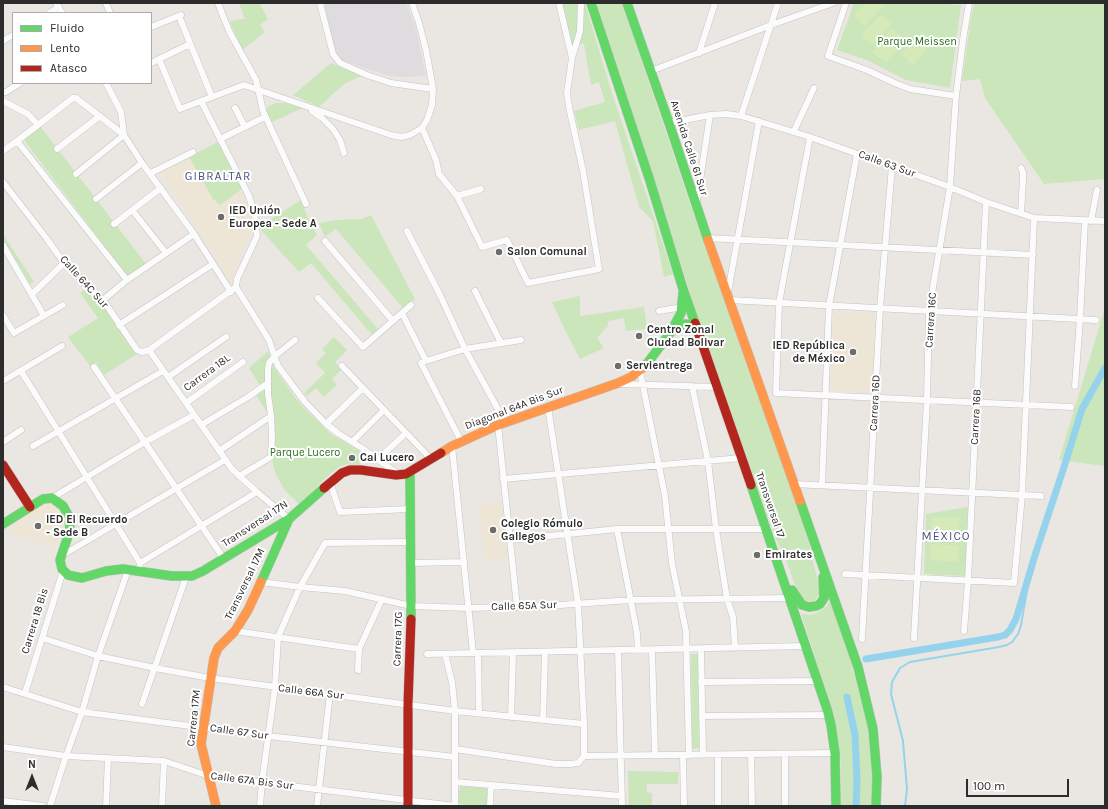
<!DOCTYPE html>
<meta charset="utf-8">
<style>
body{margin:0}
#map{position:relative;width:1108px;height:809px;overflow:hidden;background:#eae7e2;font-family:Karla,sans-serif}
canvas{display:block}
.frame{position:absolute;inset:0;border:4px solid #2c2c2c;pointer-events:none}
.legend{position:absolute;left:12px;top:12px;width:140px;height:72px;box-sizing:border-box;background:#fff;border:1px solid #ababab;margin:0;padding:5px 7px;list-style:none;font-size:12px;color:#2c2c2c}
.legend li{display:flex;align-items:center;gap:8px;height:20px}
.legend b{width:20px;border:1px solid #ababab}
.north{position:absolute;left:12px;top:757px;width:40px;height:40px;-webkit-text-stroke:3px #fff;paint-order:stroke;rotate:0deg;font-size:11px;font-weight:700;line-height:16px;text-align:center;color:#2c2c2c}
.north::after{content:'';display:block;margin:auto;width:14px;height:18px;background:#2c2c2c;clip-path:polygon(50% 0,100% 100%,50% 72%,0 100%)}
.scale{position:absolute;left:966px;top:779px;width:103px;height:18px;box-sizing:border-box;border:2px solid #2c2c2c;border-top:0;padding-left:5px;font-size:12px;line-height:14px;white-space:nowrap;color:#2c2c2c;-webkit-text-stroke:3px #fff;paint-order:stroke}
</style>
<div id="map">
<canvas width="1108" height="809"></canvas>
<div class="frame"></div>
<ul class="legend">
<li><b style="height:5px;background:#63d668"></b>Fluido</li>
<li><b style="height:5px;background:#ff974d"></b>Lento</li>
<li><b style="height:5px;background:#b3261e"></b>Atasco</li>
</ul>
<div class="north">N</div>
<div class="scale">100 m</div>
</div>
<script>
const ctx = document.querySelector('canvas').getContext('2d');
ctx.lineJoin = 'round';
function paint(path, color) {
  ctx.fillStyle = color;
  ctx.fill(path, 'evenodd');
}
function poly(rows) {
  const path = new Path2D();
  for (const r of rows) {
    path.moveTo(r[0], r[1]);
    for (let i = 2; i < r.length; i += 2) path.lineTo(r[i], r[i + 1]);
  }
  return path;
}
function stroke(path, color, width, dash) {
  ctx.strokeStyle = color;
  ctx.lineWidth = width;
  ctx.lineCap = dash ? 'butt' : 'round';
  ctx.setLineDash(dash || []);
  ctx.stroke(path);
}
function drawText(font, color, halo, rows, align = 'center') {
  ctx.font = font + ' Karla,sans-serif';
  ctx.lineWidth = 4;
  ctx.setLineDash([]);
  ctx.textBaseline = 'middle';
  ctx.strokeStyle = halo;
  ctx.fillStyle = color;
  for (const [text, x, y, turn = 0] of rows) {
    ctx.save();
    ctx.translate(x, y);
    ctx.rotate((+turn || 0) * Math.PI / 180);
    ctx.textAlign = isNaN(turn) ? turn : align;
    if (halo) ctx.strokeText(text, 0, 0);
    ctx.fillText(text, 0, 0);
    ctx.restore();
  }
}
const industrial = poly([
 [324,3,406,3,415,25,426,76,407,77,389,76,338,59,333,53]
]);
const education = poly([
 [189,157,213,199,220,205,243,188,251,212,253,230,237,267,233,283,230,282,160,171],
 [834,311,875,313,872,393,831,392],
 [501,500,508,557,485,559,478,504],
 [47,503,58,507,64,515,66,522,64,531,53,548,4,531,40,506]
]);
const green = poly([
 [239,3,259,3,268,19,260,25,265,32,241,51,230,21,245,19],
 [560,3,577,3,577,29,572,49],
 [583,3,585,3,611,90,673,274,664,277,653,221,639,207,615,121,579,130,574,111,605,102,599,82,591,85,584,44,580,44,584,20],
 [596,3,622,3,692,209,809,540,811,554,819,585,819,595,814,601,806,601,802,600,796,588,786,560,776,539,757,488,698,317],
 [854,3,925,3,961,5,950,88,906,80,867,60,837,50],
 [974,3,1105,3,1105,179,1044,184,985,98,980,79,962,81,970,24],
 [331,63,363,75,344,84,319,107,293,95],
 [276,103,286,103,303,108,272,122,267,115,266,111,268,106],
 [40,126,146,264,128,277,24,140],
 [218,142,243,188,220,205,213,199,189,157],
 [301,200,309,221,317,235,306,245,378,329,372,335,311,263,299,272,258,227],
 [371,215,415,299,403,308,336,229,325,237,319,223,337,220,361,219],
 [3,234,34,282,30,284,3,240],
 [86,289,93,299,103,304,137,354,104,375,96,362,90,366,68,337,98,318,80,293],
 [1105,293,1105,466,1059,460,1104,311],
 [580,296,580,316,644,307,647,329,626,331,624,318,608,321,608,326,597,338,604,348,580,359,564,328,552,302],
 [334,337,347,350,335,362,341,370,332,379,337,385,324,397,316,388,307,396,304,393,325,373,316,363,326,353,322,349],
 [268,351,274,367,294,396,306,410,331,434,361,452,359,466,347,464,339,467,330,474,299,504,285,490,277,477,273,465,270,417,254,392,261,387,249,368],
 [968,507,966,576,924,574,926,514],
 [831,599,850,658,868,728,872,769,872,806,840,806,841,764,830,703,801,614,811,615,819,612,827,606],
 [691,654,698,654,699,748,692,749],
 [628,771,678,772,678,784,647,784,647,792,652,793,652,806,629,806],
 [460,786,488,788,487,806,468,806,458,803]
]);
const pitch = poly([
 [866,3,885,4,864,26,854,15],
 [881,14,892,24,872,45,861,35],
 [892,28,906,40,886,63,872,52],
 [922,32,933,43,913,65,901,54],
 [932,517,960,517,959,531,931,530],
 [931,544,959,546,958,562,930,560]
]);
const stream = poly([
 [905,806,907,789,903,741,891,694,892,682,900,668,910,662,999,647,1007,645,1012,642,1018,634,1021,625,1030,573]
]);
const canal = poly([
 [866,659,998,637,1005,635,1010,630,1016,619,1036,552,1064,467,1082,409,1105,368],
 [847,697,855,735,857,780,856,806]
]);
const street = poly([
 [56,3,62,13],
 [106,3,110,13],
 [218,3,229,31,256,80,263,111,306,204],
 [320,3,333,54,340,63,367,75,391,83,433,89],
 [559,3,572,58],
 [846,3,828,56,867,70,897,84,910,89,956,96],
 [49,13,59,7],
 [179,16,212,97],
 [151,27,181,15],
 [3,41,13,35],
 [699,53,715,3],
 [159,59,180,109,244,85,391,135,401,137,410,135,422,128,427,120,432,105,433,89,426,50,419,23,412,3],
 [151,63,190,44],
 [651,71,771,25,833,3],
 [3,92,6,92,20,83],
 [76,98,124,135,142,163,194,234,231,292],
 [3,101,28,114,38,125],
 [235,108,245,127],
 [312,111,322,118,333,129,340,140,344,153],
 [741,116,778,3],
 [669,123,710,115,726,114,741,116,810,137,950,187,986,202,1034,218,1104,221],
 [422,128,436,160,439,174,457,196,482,247,507,240,528,283,599,269,583,171,569,107,567,93,572,58,580,31,581,3],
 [794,131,814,88],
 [810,137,779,303,776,393,1071,407],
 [220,139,265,117],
 [17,141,73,98],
 [57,149,100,116],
 [3,151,17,141,127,280],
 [1021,168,1023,173,1023,179,1021,213],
 [151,173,193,152],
 [76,174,124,135,121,112,106,83],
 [3,182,47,239,64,263,103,300,137,350,142,352,149,350,236,287,237,279,257,236,254,212,249,196,201,101],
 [457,196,481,189],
 [96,199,142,163],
 [697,200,710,115],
 [132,210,166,253],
 [1091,221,1097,190],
 [114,224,161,188],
 [407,231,439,293,465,349,505,422],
 [707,238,1033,255],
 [325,241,393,321],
 [3,245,44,316],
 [236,287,269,340,278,366,305,402,326,424,339,434,362,448,398,474],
 [475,291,501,343],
 [728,292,759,121],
 [32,294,64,263],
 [318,298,363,347,411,305],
 [103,300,127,280,194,234],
 [729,300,1096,320],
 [659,311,683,307],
 [402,313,426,361,465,349,521,340],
 [3,315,14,333,63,305],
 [119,325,213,264],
 [149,350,232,469,257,492,289,519],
 [421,363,461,441],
 [342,366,431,459],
 [94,367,224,559],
 [21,371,140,563,139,571],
 [640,371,665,496,672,564,686,631,689,755],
 [168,377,226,337],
 [3,381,62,346],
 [621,384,717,387],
 [692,386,708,461,716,529,727,599,733,617,735,648],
 [1075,386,1080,319,1085,221],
 [186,403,243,362],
 [548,407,578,603,584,724,584,756],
 [326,424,363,388],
 [201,425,248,397,268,383],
 [498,425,517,607],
 [3,442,21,430],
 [352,442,384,410],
 [33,446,163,371],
 [452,446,473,653],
 [219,451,271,416],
 [378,459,406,433],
 [239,476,271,457,272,438,271,416,268,394,268,369,269,363,275,356,295,340],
 [503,479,741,458],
 [330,482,340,512,410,509],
 [793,484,1041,496],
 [822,485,829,306,857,154],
 [52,498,145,442,194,415],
 [617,529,637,633,638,650],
 [510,540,617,529,766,529],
 [61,556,225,460],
 [140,563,257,492],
 [410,563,464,562],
 [845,574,1014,583,1022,495,1034,218],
 [261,582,300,587,345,591,411,606,468,608,546,606,631,600,790,598],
 [235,631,359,649],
 [964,631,968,581,986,202],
 [42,638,98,656,155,668,210,678,455,711,584,724],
 [914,638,927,400,929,311,950,187,956,96,963,40,969,3],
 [862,639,880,308,892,166],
 [701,649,703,755],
 [618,650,622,806],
 [652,650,655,755],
 [478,653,479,713],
 [427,654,806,646],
 [445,654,452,682,455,711,455,806],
 [358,670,359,649,382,599],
 [701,682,818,681],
 [3,687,82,712,268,736,455,757],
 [25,693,63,571],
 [142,704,186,577],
 [702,716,829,715],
 [511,717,513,653],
 [543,720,545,652],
 [3,747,66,756,164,761,209,776,455,806],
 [455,749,556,764,570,764,578,763,584,756,835,753],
 [751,754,752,806],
 [683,755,684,806],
 [718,755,718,806],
 [455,782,622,796],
 [3,801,43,806],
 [50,806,66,756,82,712,98,656,128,570],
 [106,806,108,758],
 [162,806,164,761],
 [260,806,262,782,275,687,278,637,300,587,325,543,410,542],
 [317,806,330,694],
 [490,806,491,785],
 [785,806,785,754]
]);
const fast = poly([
 [591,3,650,181,683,289,695,323],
 [627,3,669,123,708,240],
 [673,331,684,324,696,325],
 [646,365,670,333,681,313,683,293],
 [410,473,411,619],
 [751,485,827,709,831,725,835,753,836,806],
 [800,501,858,667,873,729,877,777,876,806],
 [3,524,43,499,52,498,63,506,69,517,70,530,60,560,62,569,68,575,82,578,106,571,123,569,172,576,192,576,203,571,289,519,324,488],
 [261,582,289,519],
 [792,590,802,605,809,607,816,606,820,604,824,598,823,577]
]);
const slow = poly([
 [708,240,800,501],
 [441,453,452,446,498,425,618,383,631,377,646,365],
 [216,806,201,744,214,658,218,648,235,631,248,610,261,582]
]);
const jam = poly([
 [695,323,751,485],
 [3,465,30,507],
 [324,488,342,473,350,470,361,470,396,475,406,474,441,453],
 [408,806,408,704,411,619]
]);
const markers = [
 [221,217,4,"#6e6d6c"],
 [499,252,4,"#6e6d6c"],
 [639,336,4,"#6e6d6c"],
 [853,352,4,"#6e6d6c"],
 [618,366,4,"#6e6d6c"],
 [352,458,4,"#6e6d6c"],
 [38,526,4,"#6e6d6c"],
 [493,530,4,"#6e6d6c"],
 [757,555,4,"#6e6d6c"]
];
const parkNames = [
 ["Parque Meissen",917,42],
 ["Parque Lucero",305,453]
];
const streetNames = [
 ["Avenida Calle 61 Sur",689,148,72],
 ["Calle 63 Sur",887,164,20],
 ["Calle 64C Sur",84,282,48],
 ["Carrera 16C",931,320,-86],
 ["Carrera 18L",207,373,-36],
 ["Carrera 16D",875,403,-87],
 ["Diagonal 64A Bis Sur",514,408,-21],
 ["Carrera 16B",976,417,-87],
 ["Transversal 17",770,505,71],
 ["Transversal 17N",255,524,-33],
 ["Transversal 17M",245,584,-64],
 ["Calle 65A Sur",524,606,-2],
 ["Carrera 18 Bis",35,621,-73],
 ["Carrera 17G",398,639,-88],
 ["Calle 66A Sur",311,692,7],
 ["Carrera 17M",194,718,-84],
 ["Calle 67 Sur",239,732,8],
 ["Calle 67A Bis Sur",252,781,7]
];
const poiNames = [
 ["IED Unión",229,211],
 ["Europea - Sede A",229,224],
 ["Salon Comunal",507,252],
 ["Centro Zonal",647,330],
 ["Ciudad Bolivar",647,343],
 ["IED República",845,346,"right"],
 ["de México",845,359,"right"],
 ["Servientrega",626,366],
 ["Cai Lucero",360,458],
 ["IED El Recuerdo",46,520],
 ["- Sede B",46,533],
 ["Colegio Rómulo",501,524],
 ["Gallegos",501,537],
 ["Emirates",765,555]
];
const neighbourhoodNames = [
 ["GIBRALTAR",218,177],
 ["MÉXICO",946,537]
];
paint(industrial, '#dedcde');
paint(education, '#ede6d7');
paint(green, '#cbe6bb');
paint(pitch, '#d5eab8');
stroke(stream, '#95d3ec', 2);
stroke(canal, '#95d3ec', 7);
stroke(street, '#c4c3c3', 7);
stroke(fast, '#c4c3c3', 10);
stroke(slow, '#c4c3c3', 10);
stroke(jam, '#c4c3c3', 10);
stroke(street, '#fcfbfb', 6);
stroke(fast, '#63d668', 9);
stroke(slow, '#ff974d', 9);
stroke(jam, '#b3261e', 9);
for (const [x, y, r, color] of markers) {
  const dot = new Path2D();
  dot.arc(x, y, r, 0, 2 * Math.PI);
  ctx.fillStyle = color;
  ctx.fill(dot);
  stroke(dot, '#fff', 1.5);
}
drawText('11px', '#276c1a', '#fff', parkNames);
drawText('11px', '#2c2c2c', '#fff', streetNames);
drawText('bold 11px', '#2c2c2c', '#fff', poiNames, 'left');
ctx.letterSpacing = '1px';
drawText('12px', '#4b527e', '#fff', neighbourhoodNames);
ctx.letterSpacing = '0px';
</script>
